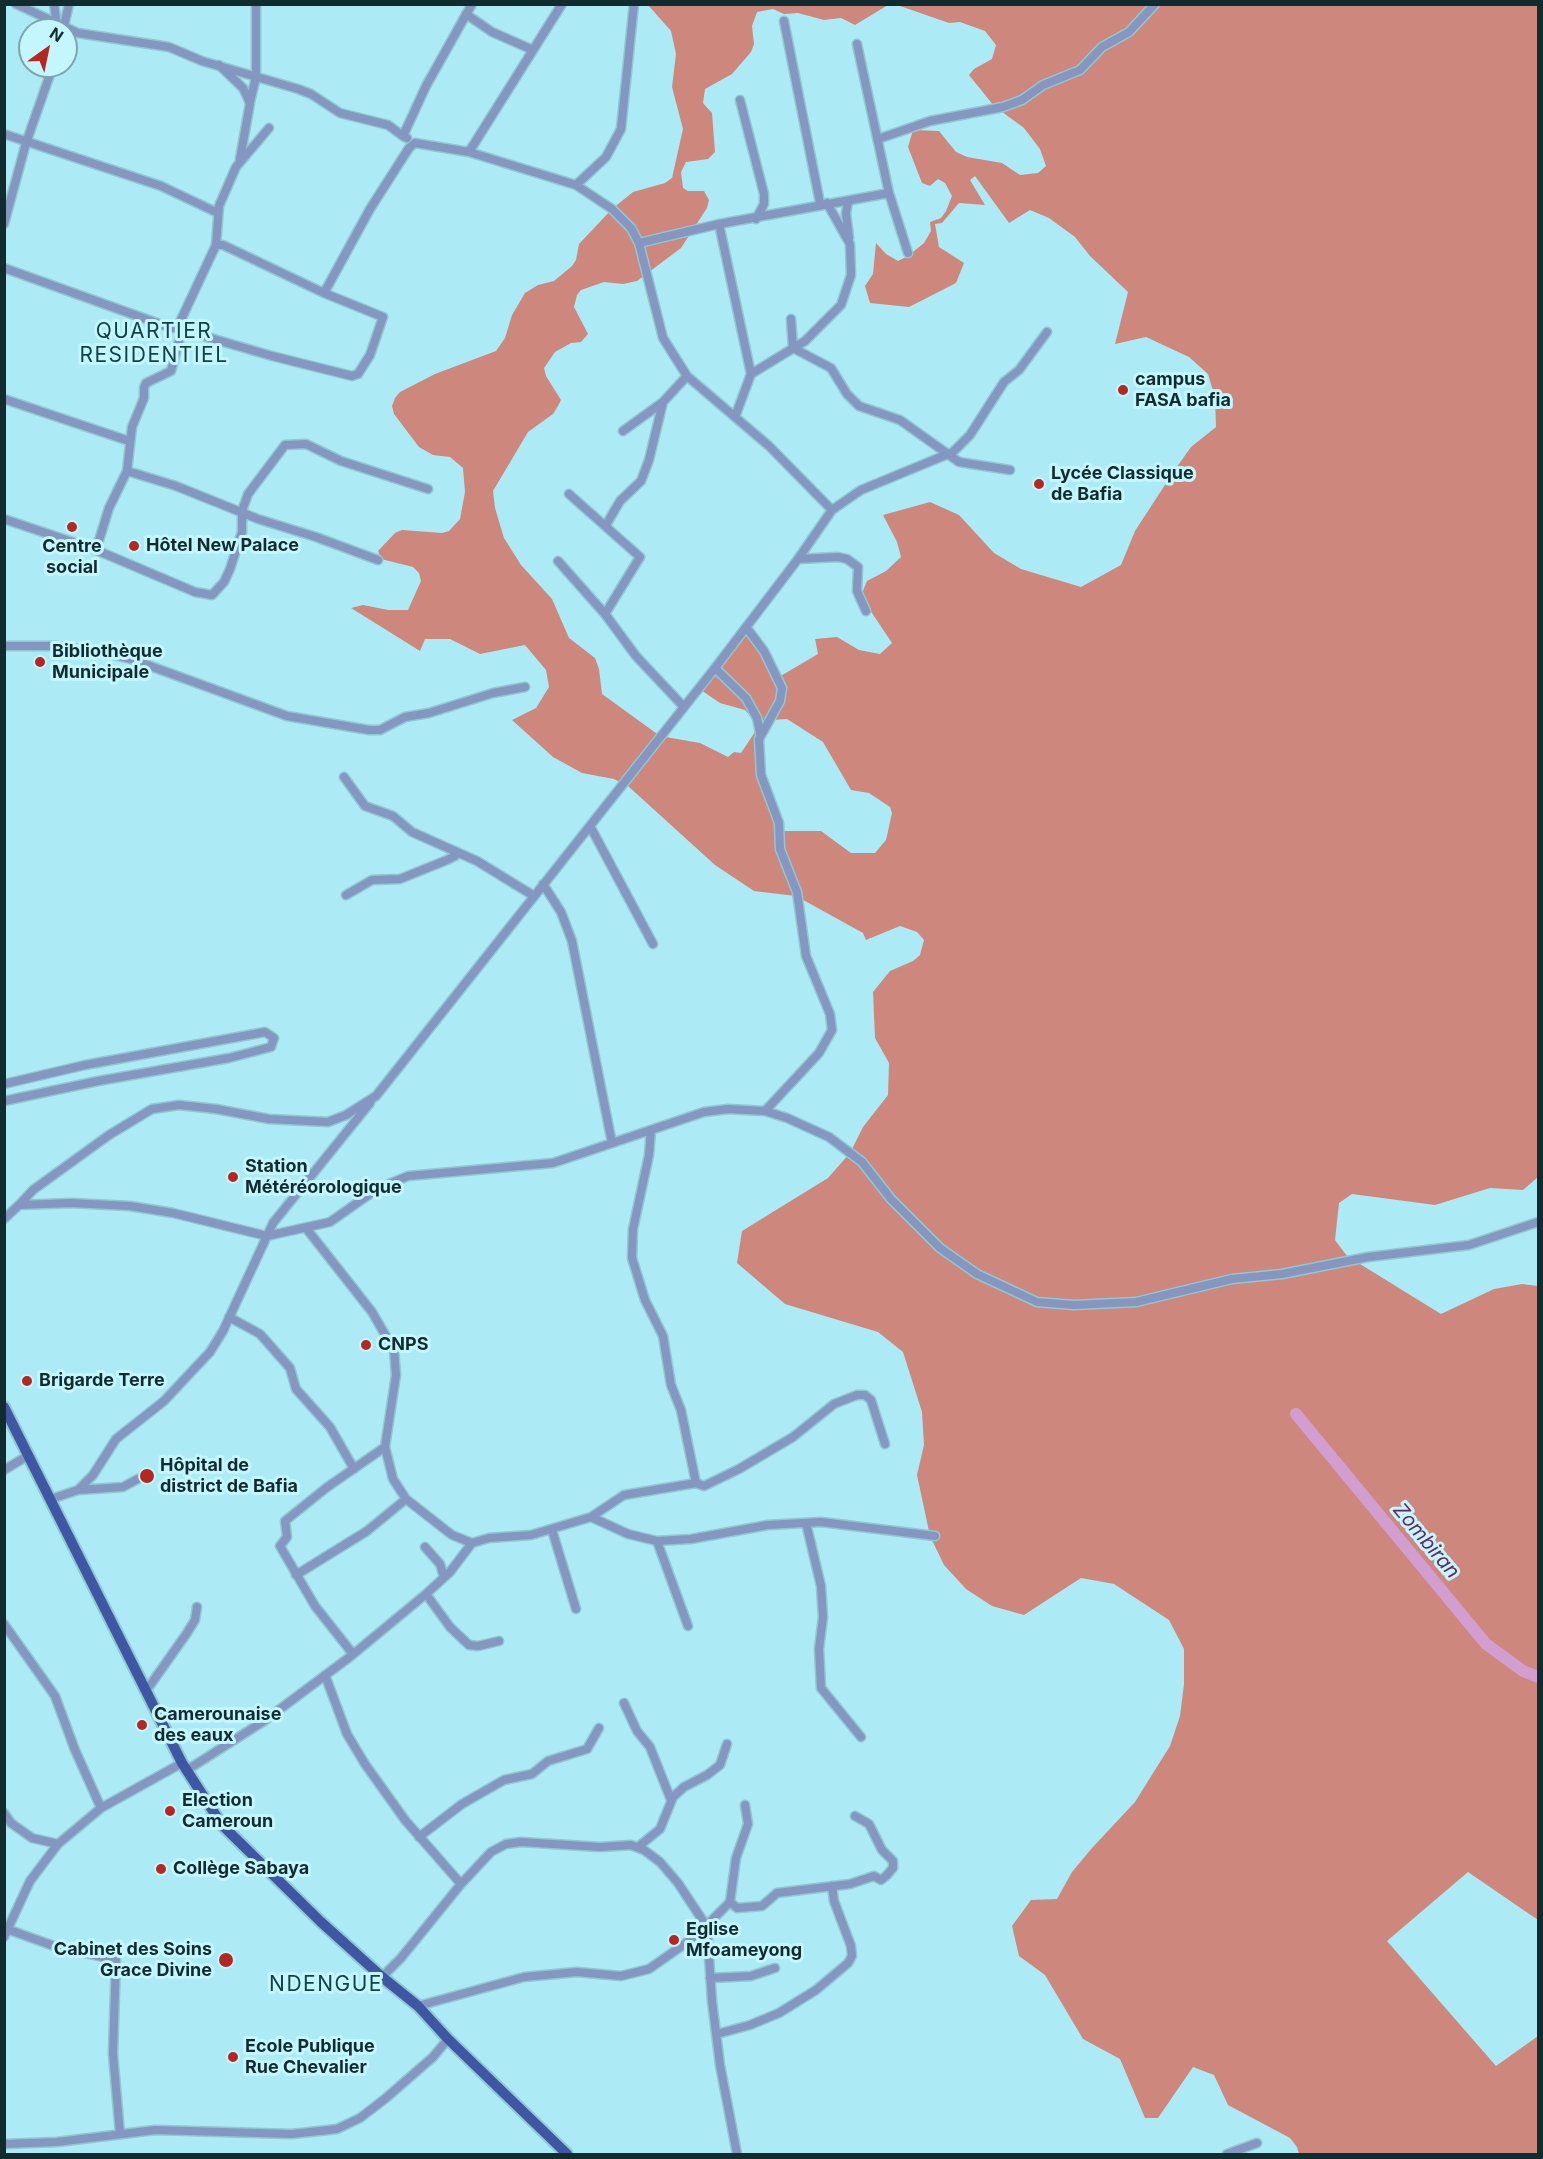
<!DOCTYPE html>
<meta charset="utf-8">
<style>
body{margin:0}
#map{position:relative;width:1543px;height:2159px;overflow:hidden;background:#acebf5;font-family:Inter,sans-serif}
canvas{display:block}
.frame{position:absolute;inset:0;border:6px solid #122b2f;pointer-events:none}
.north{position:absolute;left:18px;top:18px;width:60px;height:60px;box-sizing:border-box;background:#c4f6fe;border:2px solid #7da5ab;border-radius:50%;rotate:33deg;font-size:16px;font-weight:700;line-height:24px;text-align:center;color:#122b2f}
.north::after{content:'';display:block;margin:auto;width:21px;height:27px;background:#b52720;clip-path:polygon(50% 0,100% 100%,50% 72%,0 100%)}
</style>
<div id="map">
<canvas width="1543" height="2159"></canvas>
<div class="frame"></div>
<div class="north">N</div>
</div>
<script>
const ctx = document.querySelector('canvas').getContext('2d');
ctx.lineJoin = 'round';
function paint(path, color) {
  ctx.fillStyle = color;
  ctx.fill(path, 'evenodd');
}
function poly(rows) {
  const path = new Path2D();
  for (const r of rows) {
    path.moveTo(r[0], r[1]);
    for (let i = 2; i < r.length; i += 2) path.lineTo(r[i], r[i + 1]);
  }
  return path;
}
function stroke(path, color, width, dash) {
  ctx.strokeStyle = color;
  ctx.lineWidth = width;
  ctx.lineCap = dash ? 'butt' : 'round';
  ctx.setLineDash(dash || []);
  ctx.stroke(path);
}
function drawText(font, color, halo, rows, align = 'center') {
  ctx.font = font + ' Inter,sans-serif';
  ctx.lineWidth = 6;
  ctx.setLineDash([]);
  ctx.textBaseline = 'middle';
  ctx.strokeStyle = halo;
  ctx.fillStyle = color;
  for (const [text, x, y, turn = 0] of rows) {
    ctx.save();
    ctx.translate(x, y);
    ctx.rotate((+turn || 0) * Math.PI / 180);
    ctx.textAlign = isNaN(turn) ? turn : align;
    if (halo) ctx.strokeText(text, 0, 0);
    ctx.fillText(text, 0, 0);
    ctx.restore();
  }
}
const forest = poly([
 [648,5,888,5,855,25,841,18,824,20,798,13,784,14,773,9,757,12,752,26,754,44,751,52,732,74,705,89,703,103,712,113,715,152,708,159,686,162,681,172,683,188,688,191,704,191,709,200,707,208,681,248,637,281,623,284,604,282,581,290,577,295,574,307,588,334,581,342,571,343,555,352,544,368,546,376,561,400,558,406,553,414,528,432,493,491,495,508,504,538,521,565,552,599,569,638,595,658,599,669,602,694,660,736,700,743,728,757,734,752,741,753,759,726,745,710,720,703,698,688,746,626,779,677,818,654,815,639,837,637,859,650,880,654,892,643,870,610,858,603,867,581,886,571,901,557,897,542,883,515,930,502,959,515,994,553,1021,569,1081,587,1121,565,1135,531,1174,471,1191,447,1216,427,1215,397,1208,374,1189,357,1146,337,1115,344,1128,292,1090,256,1075,237,1049,218,1030,210,1009,223,975,176,970,180,985,205,959,203,942,223,935,224,939,247,964,263,956,283,909,307,870,303,865,286,873,274,876,243,886,254,898,261,908,256,924,243,931,231,930,222,941,218,946,211,952,196,945,183,938,179,930,186,922,183,908,147,913,130,939,131,956,152,967,157,1002,163,1020,175,1038,173,1046,166,1040,149,1024,128,994,106,969,75,974,69,992,59,996,45,985,31,960,22,949,23,897,5,1538,5,1538,1177,1523,1190,1490,1188,1435,1205,1352,1194,1339,1203,1335,1240,1347,1256,1441,1314,1494,1289,1522,1284,1538,1286,1538,1920,1468,1872,1387,1941,1496,2066,1538,2036,1538,2154,1299,2154,1297,2147,1290,2138,1228,2105,1214,2075,1193,2067,1158,2118,1145,2118,1120,2059,1083,2039,1045,1975,1019,1956,1012,1926,1031,1900,1057,1899,1072,1872,1092,1848,1135,1802,1170,1746,1180,1716,1184,1684,1184,1649,1169,1620,1114,1584,1081,1578,1024,1615,992,1606,966,1589,944,1565,930,1536,917,1475,924,1445,922,1412,903,1352,878,1332,785,1304,737,1263,742,1231,828,1178,850,1153,863,1127,888,1095,889,1063,875,1038,873,992,890,971,913,961,920,955,924,940,917,932,900,926,866,940,863,933,796,896,754,891,715,865,628,786,614,779,582,773,553,757,512,720,536,708,549,687,546,670,525,645,480,654,450,639,425,639,420,651,351,608,363,605,388,610,408,610,421,581,419,573,413,567,381,559,378,551,395,533,402,530,442,533,449,531,460,519,465,492,463,468,450,457,433,455,419,447,394,414,392,406,395,398,400,392,435,374,496,351,505,338,512,315,525,293,538,285,554,281,572,266,576,260,579,244,612,209,633,192,665,183,672,178,683,129,672,87,676,54,671,31],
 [787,719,823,742,851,790,869,793,890,807,892,813,886,840,875,853,851,853,821,831,780,831,763,786,760,737,771,720]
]);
const river = poly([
 [1296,1414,1486,1644,1523,1671,1538,1677]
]);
const minor = poly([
 [16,4,78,33,169,47,202,61,298,89,311,94,340,113,388,125,403,136],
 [54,4,57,25],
 [466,14,492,32,533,50],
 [784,21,820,203],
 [63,30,69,4],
 [219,65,243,88,250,103,240,159],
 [740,100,764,194,764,204,756,219],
 [250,102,256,77,256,4],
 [4,134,161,186,218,213],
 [407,138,403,136,426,86,472,4],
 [878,139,930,121,1003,107,1022,100,1043,85,1080,70,1102,47,1129,32,1155,4],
 [469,152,562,4],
 [576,185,606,157,621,129,634,4],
 [889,193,908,253],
 [848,202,846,213,849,238],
 [4,224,26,143,53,66],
 [719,224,751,374],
 [639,243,719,224,889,193,857,44],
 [216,245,219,206,236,167,269,128],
 [4,268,171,328,176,328,179,324,216,245,223,245,324,293,370,209,409,148,415,143,469,152,576,185,612,209,631,228,639,243,663,338,687,376,769,446,832,510,798,559,715,668,376,1096,346,1115,328,1122,269,1119,216,1109,179,1105,152,1109,109,1135,33,1190,19,1205],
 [791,319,793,348,831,368,847,394,859,406,900,420,959,462,1010,470],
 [176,328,272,356,352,376,358,374,370,355,383,317,324,293],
 [4,399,129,441],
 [735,417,751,374,805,341,841,305,851,275,850,244,827,203],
 [623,431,663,402,687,376],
 [127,471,132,427,144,398,144,388,146,383,171,371,182,330],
 [569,494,640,557,605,614],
 [832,510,861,490,953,452,970,435,1004,382,1019,370,1047,332],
 [4,519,96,550,195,592,212,595,224,582,230,569,242,532,242,511,248,494,285,445,306,444,341,461,428,489],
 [606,525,620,501,641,481,649,460,663,402],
 [96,550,109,508,127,471,176,486,258,519,316,537,378,560],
 [798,559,838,557,847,559,858,567,857,591,866,611],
 [558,561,605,614,636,656,683,706],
 [746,627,764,651,782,688,780,701,759,739,761,775,779,823,780,849,797,892,806,956,830,1014,832,1030,819,1053,765,1111],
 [4,646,56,646,102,652,131,659,287,716,369,730,380,730,405,717,429,713,493,693,525,687],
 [715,668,746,698,757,718,760,733],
 [344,777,365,806,393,816,412,832,477,861,534,896],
 [590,826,653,944],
 [543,884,561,912,572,941,612,1143],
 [346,895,372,880,400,879,447,860,455,856,457,852],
 [4,1084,85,1065,265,1032,274,1038,271,1047,229,1058,98,1081,4,1101],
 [4,1219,19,1205,71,1203,130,1206,173,1213,267,1236,330,1222,377,1189,408,1176,553,1163,704,1112,728,1109,765,1111,787,1118,829,1137,862,1162,891,1199,940,1248,977,1274,1037,1302,1074,1305,1136,1302,1232,1279,1282,1274,1368,1257,1469,1245,1538,1222],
 [229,1317,260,1334,290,1368,296,1389,330,1427,354,1469],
 [4,1470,29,1455],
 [696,1483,704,1486,739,1469,793,1437,834,1404,857,1395,865,1395,871,1400,885,1444],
 [78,1490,123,1487,147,1474],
 [51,1499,78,1490,93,1475,116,1439,164,1401,210,1352,223,1331,273,1223,370,1103],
 [591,1517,624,1495,696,1483,681,1410,671,1385,663,1336,645,1300,632,1258,633,1229,649,1155,651,1130],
 [806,1523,821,1586,823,1617,819,1649,821,1688,861,1737],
 [552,1530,576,1609],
 [657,1541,688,1626],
 [472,1543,489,1538,531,1535,591,1517,628,1534,657,1541,691,1539,768,1525,821,1522,935,1536],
 [425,1547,440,1564,444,1577],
 [296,1575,367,1531,406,1499],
 [426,1594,450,1627,469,1645,478,1646,499,1641],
 [4,1624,55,1696,75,1750,101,1808],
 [353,1654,315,1606,280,1546,287,1537,285,1521,326,1488,385,1447],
 [325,1675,347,1734,365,1764,405,1820,461,1884,401,1958,382,1977],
 [146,1691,187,1633,195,1620,197,1607],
 [624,1703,637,1731,650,1747,671,1800],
 [187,1770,264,1721,351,1656,426,1594,450,1572,472,1543,452,1535,406,1499,393,1479,385,1447,396,1375,394,1350,372,1312,306,1228],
 [4,1813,11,1823,32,1838,58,1844],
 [419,1837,462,1804,504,1780,532,1774,548,1761,587,1749,599,1728],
 [638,1847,660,1829,673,1797,684,1787,707,1775,720,1765,727,1744],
 [461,1884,491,1852,506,1844,521,1842,600,1847,631,1845,644,1850,660,1862,678,1883,707,1927,712,2001,720,2065,737,2154],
 [730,1902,737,1908,762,1906,777,1893,850,1884,874,1876,881,1880,886,1876,893,1868,893,1861,882,1850,869,1824,855,1816],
 [4,1928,54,1946,116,1960,113,2054,120,2134],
 [4,1937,30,1881,58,1844,101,1808,182,1763],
 [710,1978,751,1976,775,1968],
 [418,2006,524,1977,577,1972,621,1976,649,1969,696,1936,730,1902,736,1858,748,1824,745,1805],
 [717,2034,750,2025,779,2013,816,1990,848,1963,852,1956,851,1946,834,1901,832,1886],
 [4,2144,57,2142,155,2130,292,2134,337,2129,360,2118,386,2098,433,2057,448,2039],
 [1227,2154,1257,2143]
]);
const major = poly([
 [4,1407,182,1763,222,1825,321,1922,382,1977,418,2006,448,2039,567,2154]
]);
const markers = [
 [1123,390,6,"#b52720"],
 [1039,484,6,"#b52720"],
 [72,527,6,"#b52720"],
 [134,546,6,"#b52720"],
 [40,662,6,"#b52720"],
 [233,1177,6,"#b52720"],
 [366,1345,6,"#b52720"],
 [27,1381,6,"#b52720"],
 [147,1476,8,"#b52720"],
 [142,1725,6,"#b52720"],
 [170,1811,6,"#b52720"],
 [161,1869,6,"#b52720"],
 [674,1940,6,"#b52720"],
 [226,1960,8,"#b52720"],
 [233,2057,6,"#b52720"]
];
const poiNames = [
 ["campus",1135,380],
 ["FASA bafia",1135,401],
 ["Lycée Classique",1051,474],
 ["de Bafia",1051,495],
 ["Hôtel New Palace",146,546],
 ["Centre",72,547,"center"],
 ["social",72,568,"center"],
 ["Bibliothèque",52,652],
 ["Municipale",52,673],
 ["Station",245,1167],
 ["Météréorologique",245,1188],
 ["CNPS",378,1345],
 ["Brigarde Terre",39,1381],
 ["Hôpital de",160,1466],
 ["district de Bafia",160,1487],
 ["Camerounaise",154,1715],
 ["des eaux",154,1736],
 ["Election",182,1801],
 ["Cameroun",182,1822],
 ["Collège Sabaya",173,1869],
 ["Eglise",686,1930],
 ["Mfoameyong",686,1951],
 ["Cabinet des Soins",212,1950,"right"],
 ["Grace Divine",212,1971,"right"],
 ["Ecole Publique",245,2047],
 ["Rue Chevalier",245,2068]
];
const waterNames = [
 ["Zombiran",1426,1541,50]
];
const quarterNames = [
 ["QUARTIER",154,332],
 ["RESIDENTIEL",154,356],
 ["NDENGUE",326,1985]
];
paint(forest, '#ce877d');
stroke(river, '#d29ecf', 12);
stroke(minor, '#90c8d1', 11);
stroke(major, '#90c8d1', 14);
stroke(minor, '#8596c1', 8);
stroke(major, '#3e56a3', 10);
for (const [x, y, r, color] of markers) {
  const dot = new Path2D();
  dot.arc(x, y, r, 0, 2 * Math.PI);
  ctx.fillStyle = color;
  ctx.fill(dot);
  stroke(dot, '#c4f6fe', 2);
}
drawText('bold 18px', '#122b2f', '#c4f6fe', poiNames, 'left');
drawText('italic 20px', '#642763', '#c4f6fe', waterNames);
ctx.letterSpacing = '1.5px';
drawText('21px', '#124249', '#c4f6fe', quarterNames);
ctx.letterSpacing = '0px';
</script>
